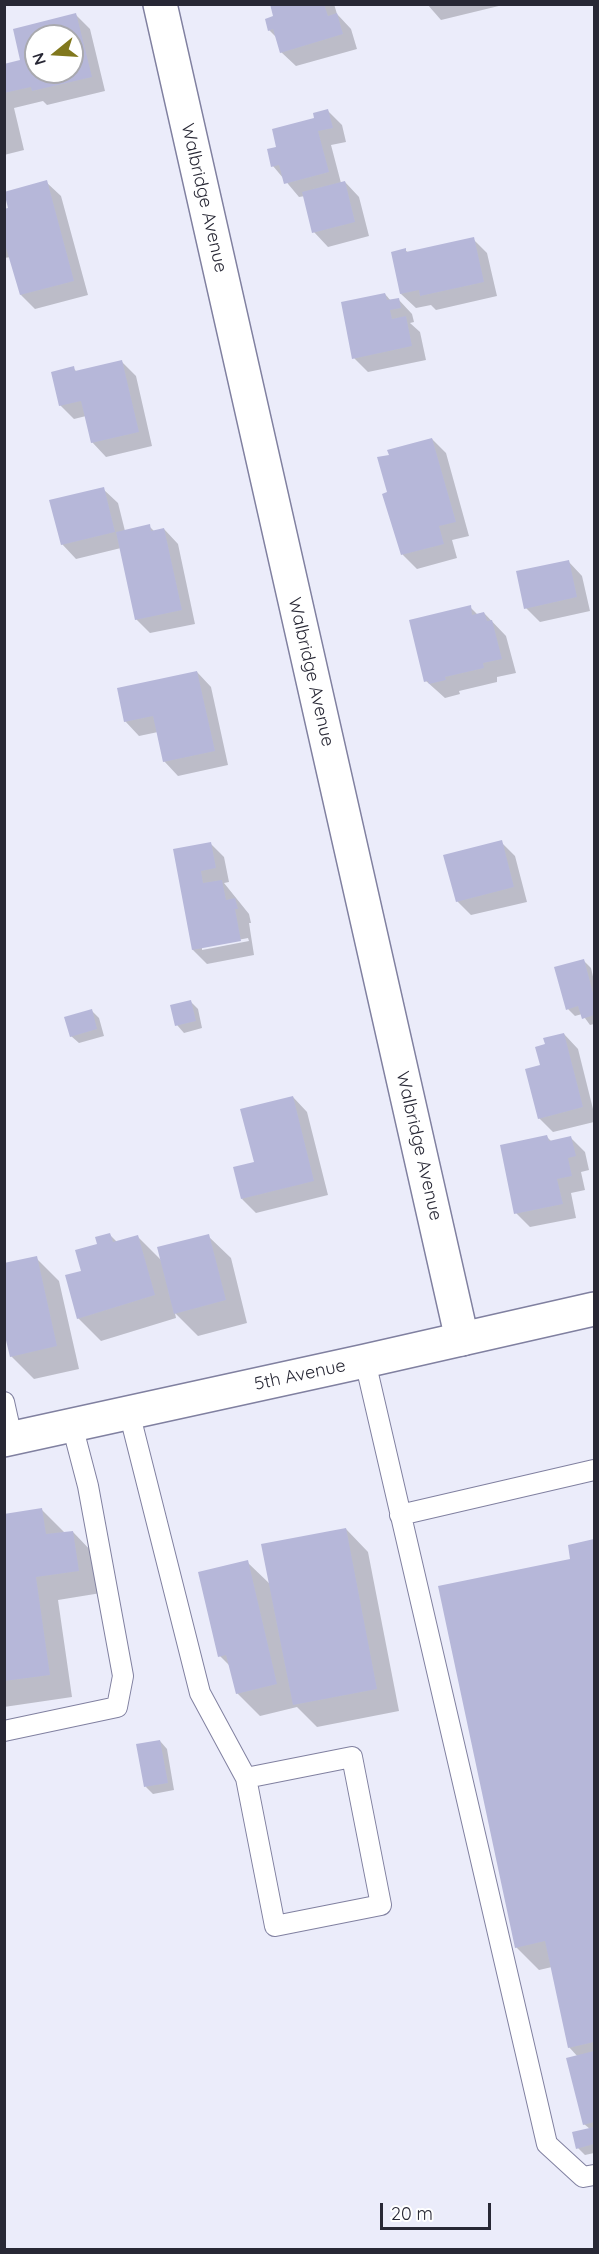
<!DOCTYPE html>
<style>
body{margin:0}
#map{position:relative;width:599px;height:2254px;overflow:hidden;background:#ebecfa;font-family:Quicksand,sans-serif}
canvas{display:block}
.frame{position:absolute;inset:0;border:6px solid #282835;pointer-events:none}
.north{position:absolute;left:24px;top:24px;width:60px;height:60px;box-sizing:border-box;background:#fff;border:2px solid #a9a9ae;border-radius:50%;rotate:252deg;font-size:16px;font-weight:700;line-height:24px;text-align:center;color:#282835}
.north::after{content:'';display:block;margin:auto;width:21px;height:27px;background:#81781d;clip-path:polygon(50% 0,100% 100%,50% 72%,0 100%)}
.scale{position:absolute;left:380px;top:2203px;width:111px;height:27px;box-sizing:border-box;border:3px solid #282835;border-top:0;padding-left:8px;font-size:18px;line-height:21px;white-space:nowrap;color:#282835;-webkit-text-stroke:4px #fff;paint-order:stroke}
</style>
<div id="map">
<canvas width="599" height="2254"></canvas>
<div class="frame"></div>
<div class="north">N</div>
<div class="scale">20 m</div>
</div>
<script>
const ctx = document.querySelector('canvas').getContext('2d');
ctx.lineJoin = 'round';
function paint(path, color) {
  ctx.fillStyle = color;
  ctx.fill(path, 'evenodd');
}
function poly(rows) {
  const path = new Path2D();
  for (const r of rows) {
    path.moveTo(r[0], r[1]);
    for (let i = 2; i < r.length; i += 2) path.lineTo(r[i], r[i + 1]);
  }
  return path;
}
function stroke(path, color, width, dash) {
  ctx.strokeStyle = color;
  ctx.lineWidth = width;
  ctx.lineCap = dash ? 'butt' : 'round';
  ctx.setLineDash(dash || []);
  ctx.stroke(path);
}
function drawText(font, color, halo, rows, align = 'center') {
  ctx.font = font + ' Quicksand,sans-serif';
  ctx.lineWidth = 4.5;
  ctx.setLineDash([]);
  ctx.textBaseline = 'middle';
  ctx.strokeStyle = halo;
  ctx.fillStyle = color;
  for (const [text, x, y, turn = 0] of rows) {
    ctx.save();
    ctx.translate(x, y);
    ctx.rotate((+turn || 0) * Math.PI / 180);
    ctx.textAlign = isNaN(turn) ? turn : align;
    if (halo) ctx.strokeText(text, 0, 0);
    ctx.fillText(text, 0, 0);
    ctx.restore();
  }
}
const shadow = poly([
 [272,4,334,4,337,14,351,29,357,49,296,66,281,52,277,38,269,30,275,17],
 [427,4,507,4,441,20],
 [76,15,90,29,105,91,47,105,43,101,14,108,24,150,4,155,4,65,22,61,14,30],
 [36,36,72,36,72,72,36,72],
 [328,111,342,125,346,142,331,145,341,183,345,182,359,197,369,236,328,247,314,232,305,196,299,197,273,166,278,148],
 [46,182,61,196,88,295,35,309,21,295,11,257,4,258,4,211],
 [473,239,487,253,497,296,436,310,431,305,416,308,401,294,405,250,409,253],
 [385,294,391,301,398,299,412,314,414,322,410,323,420,332,426,360,368,372,354,358],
 [122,362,136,376,152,446,106,457,92,442,86,416,74,419,60,405,73,368,77,372],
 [432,439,446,453,469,536,452,540,457,558,417,569,403,555,384,495,389,493,391,456],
 [103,489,118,503,125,531,149,526,155,532,164,529,178,544,195,624,150,633,136,619,121,548,76,559,62,544],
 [568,561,582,576,590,611,540,622,526,608],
 [470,607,478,615,484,613,506,636,516,673,497,677,497,682,459,691,460,694,445,698,426,681],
 [197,672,211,687,228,765,178,776,164,761,158,732,139,736,125,721],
 [501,842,515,856,527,902,471,915,457,901],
 [210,843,224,857,229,882,224,883,249,914,251,923,249,923,254,955,207,964,193,950,174,850],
 [248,938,249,941,202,950,202,947],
 [584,961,591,968,594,981,594,1024,590,1025,582,1014,575,1016,568,1009],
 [190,1001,198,1009,202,1028,184,1033,177,1025],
 [92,1011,99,1018,104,1036,79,1043,71,1036],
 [564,1034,578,1049,594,1113,594,1122,553,1132,539,1118,542,1066,546,1045],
 [293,1097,307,1112,328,1195,256,1213,242,1199,256,1163],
 [546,1136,552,1142,571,1138,585,1152,589,1170,581,1172,585,1190,571,1193,576,1218,530,1227,516,1213],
 [109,1234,117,1242,137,1236,162,1261,208,1236,231,1258,247,1323,198,1336,175,1313,176,1318,101,1341,78,1318,82,1272,99,1245],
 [36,1258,59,1281,79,1369,34,1379,11,1356],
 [42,1510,65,1533,73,1532,95,1555,101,1593,58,1600,72,1697,4,1707,4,1515],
 [346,1529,368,1552,399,1711,317,1727,297,1707,260,1716,237,1693,231,1667,220,1656,247,1562,271,1585],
 [594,1541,594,2153,585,2155,578,2148,590,2129,584,2124,578,2057,569,2047,552,1967,539,1970,516,1947,572,1560,569,1546],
 [160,1741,167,1749,174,1790,153,1794,146,1787]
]);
const building = poly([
 [270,4,324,4,328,16,337,13,343,34,280,53,273,29,268,31,265,19,273,16],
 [76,13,92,77,32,91,31,87,4,93,4,64,20,60,13,29],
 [36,36,72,36,72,72,36,72],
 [328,109,333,128,318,131,329,172,284,184,279,165,271,167,267,149,276,147,272,129,314,118,313,113],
 [47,180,74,281,20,295,4,241,4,209,8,208,4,192],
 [345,181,355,222,312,233,302,192],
 [474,237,484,282,420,296,419,290,400,294,391,252,406,248,406,252],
 [385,293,387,300,399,298,401,308,390,310,392,319,406,316,412,346,352,359,341,302],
 [122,360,139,432,91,443,81,401,59,406,51,372,74,366,75,371],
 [432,438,456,522,439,526,444,544,401,555,382,494,387,492,377,457,389,455,387,450],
 [104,487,115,532,61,545,49,500],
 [150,524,151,531,164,528,182,610,135,620,116,532],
 [569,560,577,597,524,609,516,571],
 [471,605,472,615,484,612,487,621,492,620,502,659,483,663,484,668,445,677,446,680,429,684,428,681,424,682,409,620],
 [197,671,215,751,163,762,153,716,124,722,117,688],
 [502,840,514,887,456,902,443,855],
 [211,842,216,868,201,871,203,883,222,880,226,900,235,898,238,909,235,909,241,941,192,950,173,849],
 [584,959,594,997,594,1015,582,1019,578,1006,566,1010,554,967],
 [191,1000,196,1021,175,1026,170,1005],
 [92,1009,97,1029,70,1037,64,1017],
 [564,1033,583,1107,538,1119,525,1069,540,1065,535,1047,545,1044,543,1038],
 [293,1096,314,1181,241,1199,233,1167,254,1162,240,1109],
 [547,1135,549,1141,571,1136,576,1156,568,1158,572,1176,557,1179,563,1204,514,1214,500,1145],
 [110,1233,113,1242,138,1235,155,1295,77,1319,65,1275,81,1271,75,1250,97,1244,95,1237],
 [209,1234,226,1300,174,1314,157,1247],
 [37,1256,57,1346,10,1357,4,1332,4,1263],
 [42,1508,46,1534,73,1531,79,1571,36,1577,50,1675,4,1681,4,1514],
 [346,1528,377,1689,293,1705,261,1544],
 [594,1539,594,2042,568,2048,545,1941,515,1948,438,1586,570,1559,568,1545],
 [248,1560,277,1684,236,1694,226,1655,218,1657,198,1572],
 [160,1740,168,1783,144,1787,136,1744],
 [594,2051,594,2122,583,2125,566,2058],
 [594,2127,594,2144,576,2149,572,2132]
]);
const service = poly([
 [365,1361,547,2144,583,2177,594,2175],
 [4,1402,12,1438],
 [129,1412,200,1693,246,1778,275,1926,381,1905,352,1757,246,1778],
 [400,1515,594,1470],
 [4,1731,117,1707,123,1676,88,1486,72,1425]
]);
const minor = poly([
 [160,4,462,1339]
]);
const secondary = poly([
 [4,1440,365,1361,594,1309]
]);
const streetNames = [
 ["Walbridge Avenue",204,198,77],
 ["Walbridge Avenue",311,672,77],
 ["Walbridge Avenue",419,1146,77],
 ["5th Avenue",300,1375,-12]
];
paint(shadow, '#0003');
paint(building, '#b6b7d9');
stroke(service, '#8080a0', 22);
stroke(minor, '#8080a0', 36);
stroke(secondary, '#8080a0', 36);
stroke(service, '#fff', 20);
stroke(minor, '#fff', 33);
stroke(secondary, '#fff', 33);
drawText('18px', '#282835', '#fff', streetNames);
</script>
